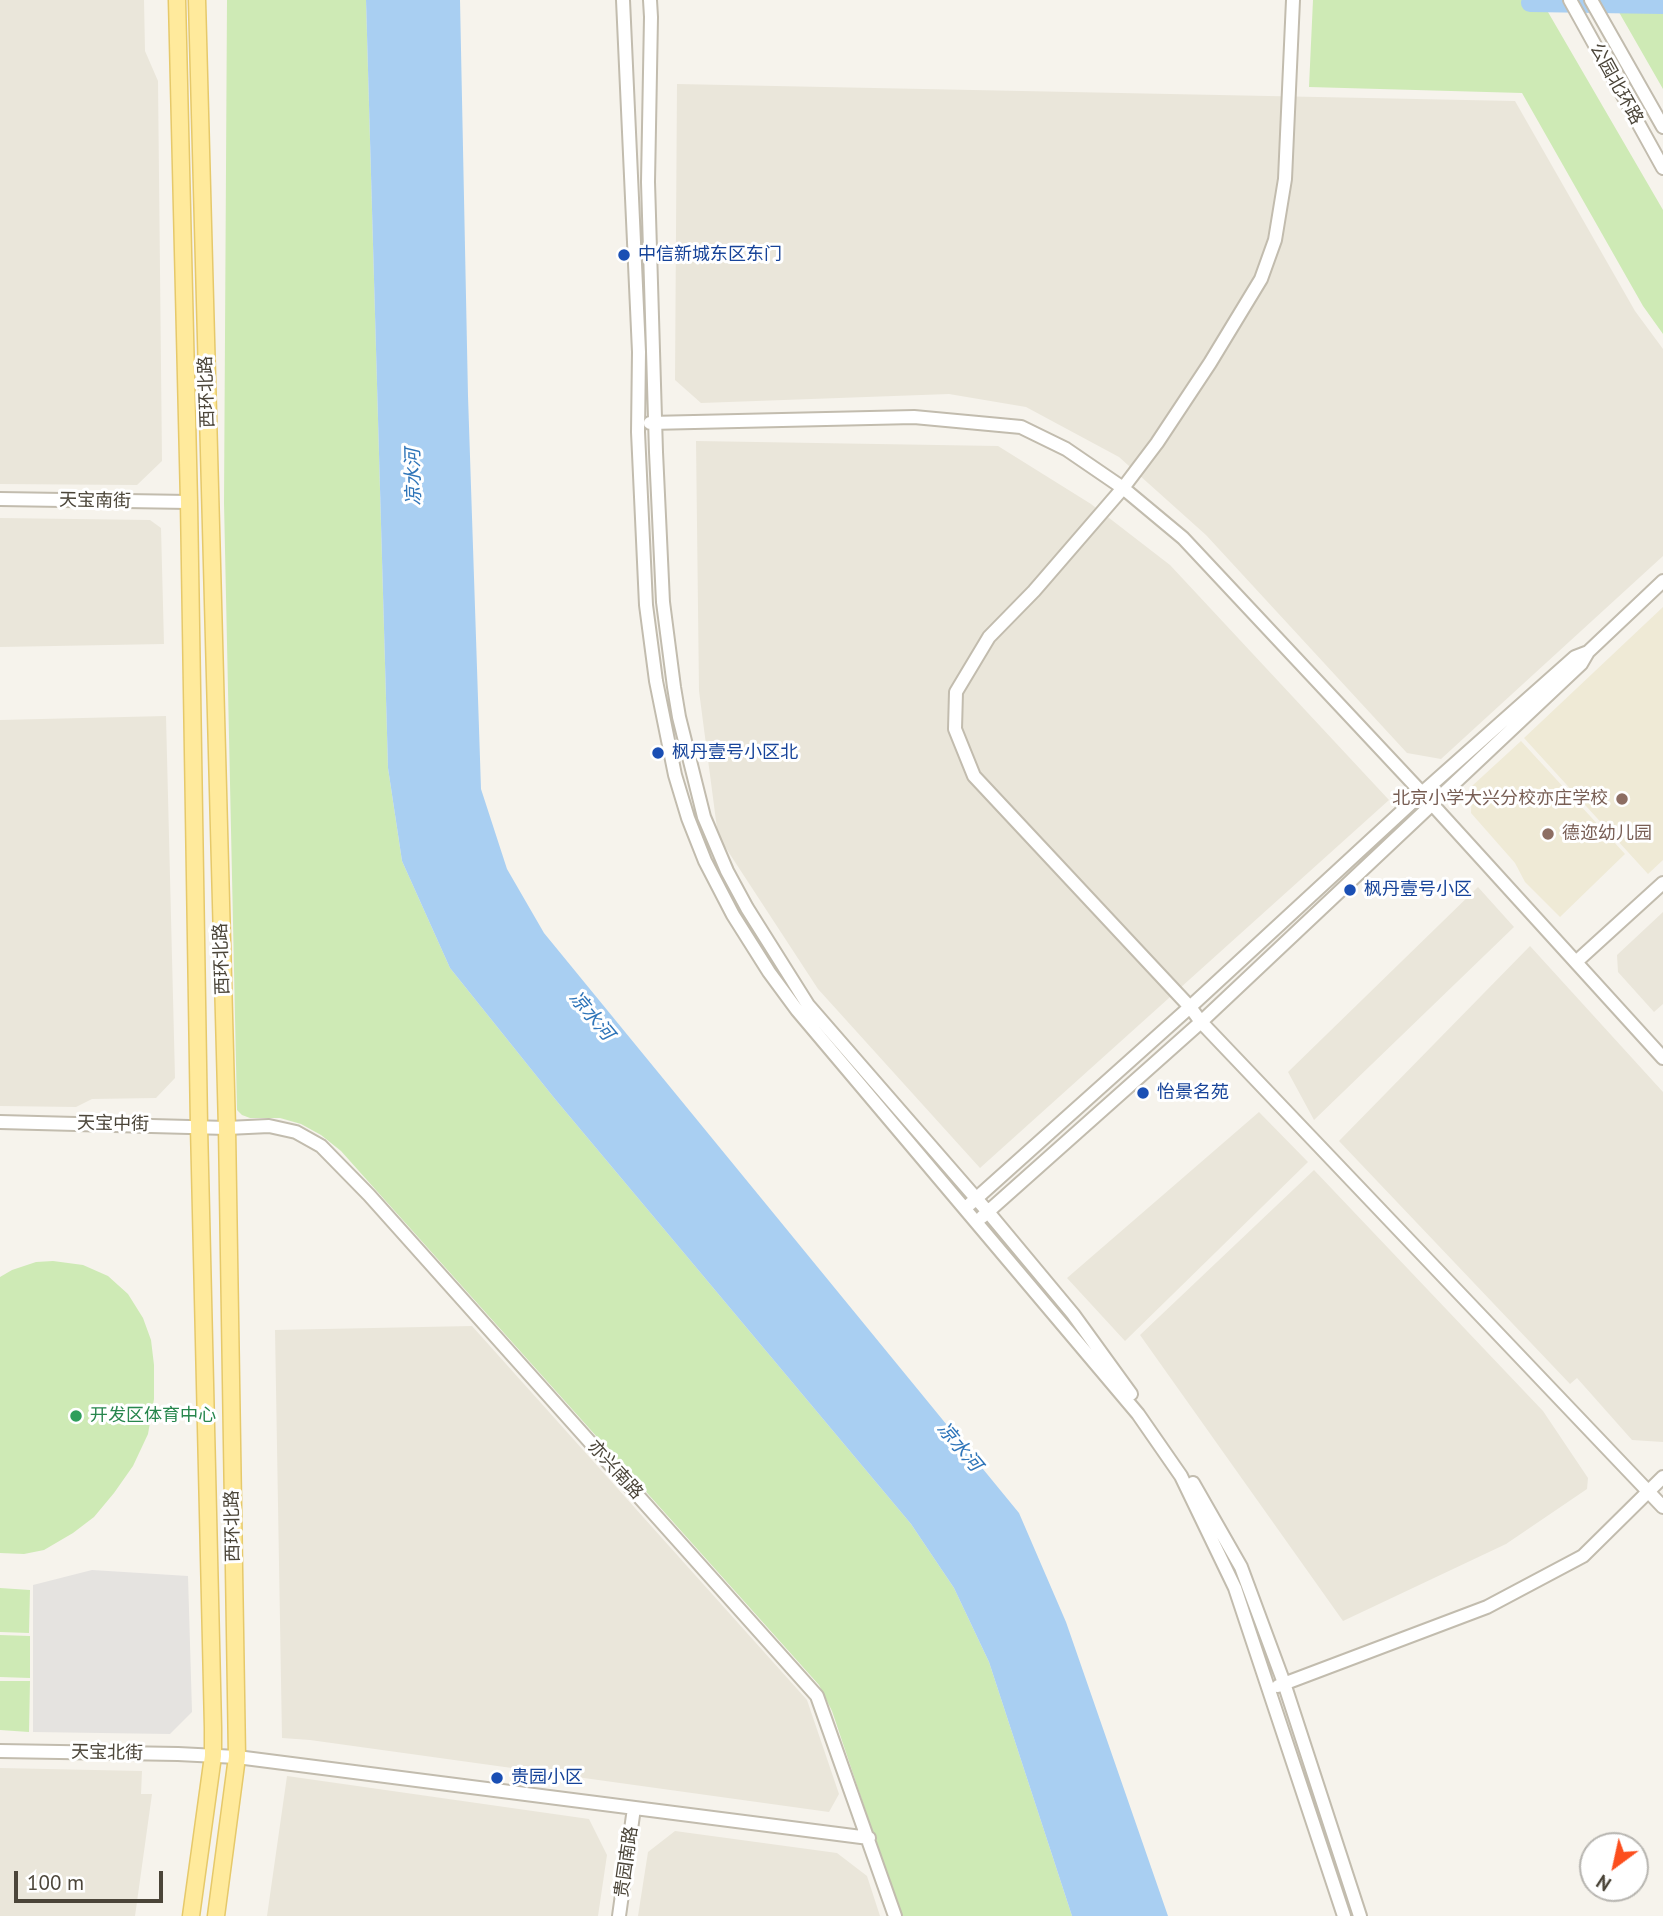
<!DOCTYPE html>
<meta charset="utf-8">
<style>
body{margin:0}
#map{position:relative;width:1663px;height:1916px;overflow:hidden;background:#f6f3ec;font-family:"PT Sans",sans-serif}
canvas{display:block}
.north{position:absolute;left:1579px;top:1832px;width:70px;height:70px;box-sizing:border-box;background:#fff;border:2px solid #b7b5b0;border-radius:50%;rotate:213deg;font-size:19px;font-weight:700;line-height:28px;text-align:center;color:#4b4539}
.north::after{content:'';display:block;margin:auto;width:24px;height:32px;background:#fc4e1d;clip-path:polygon(50% 0,100% 100%,50% 72%,0 100%)}
.scale{position:absolute;left:14px;top:1871px;width:149px;height:32px;box-sizing:border-box;border:4px solid #4b4539;border-top:0;padding-left:9px;font-size:21px;line-height:24px;white-space:nowrap;color:#4b4539;-webkit-text-stroke:5px #fff;paint-order:stroke}
</style>
<div id="map">
<canvas width="1663" height="1916"></canvas>
<div class="north">N</div>
<div class="scale">100 m</div>
</div>
<script>
const ctx = document.querySelector('canvas').getContext('2d');
ctx.lineJoin = 'round';
function paint(path, color) {
  ctx.fillStyle = color;
  ctx.fill(path, 'evenodd');
}
function poly(rows) {
  const path = new Path2D();
  for (const r of rows) {
    path.moveTo(r[0], r[1]);
    for (let i = 2; i < r.length; i += 2) path.lineTo(r[i], r[i + 1]);
  }
  return path;
}
function stroke(path, color, width, dash) {
  ctx.strokeStyle = color;
  ctx.lineWidth = width;
  ctx.lineCap = dash ? 'butt' : 'round';
  ctx.setLineDash(dash || []);
  ctx.stroke(path);
}
function drawText(font, color, halo, rows, align = 'center') {
  ctx.font = font + ' "PT Sans","Noto Sans SC",sans-serif';
  ctx.lineWidth = 6;
  ctx.setLineDash([]);
  ctx.textBaseline = 'middle';
  ctx.strokeStyle = halo;
  ctx.fillStyle = color;
  for (const [text, x, y, turn = 0] of rows) {
    ctx.save();
    ctx.translate(x, y);
    ctx.rotate((+turn || 0) * Math.PI / 180);
    ctx.textAlign = isNaN(turn) ? turn : align;
    if (halo) ctx.strokeText(text, 0, 0);
    ctx.fillText(text, 0, 0);
    ctx.restore();
  }
}
const residential = poly([
 [0,0,144,0,145,51,158,81,162,461,137,485,0,484],
 [677,84,1515,101,1635,311,1663,349,1663,556,1441,759,1407,753,1206,535,1119,457,1026,407,949,394,701,403,675,380],
 [696,441,998,446,1091,504,1170,565,1389,800,980,1168,818,989,718,836,699,691],
 [0,518,150,520,161,528,164,644,0,647],
 [166,716,175,1078,156,1098,92,1099,76,1107,0,1106,0,720],
 [1478,887,1514,927,1314,1120,1288,1072],
 [1663,912,1663,1004,1654,1012,1618,972,1617,955],
 [1530,946,1663,1092,1663,1442,1632,1440,1577,1378,1570,1384,1339,1141],
 [1259,1112,1308,1162,1125,1341,1067,1278],
 [1314,1170,1543,1411,1588,1478,1587,1489,1506,1544,1343,1621,1140,1335],
 [472,1326,807,1700,839,1794,829,1812,310,1740,282,1738,275,1330],
 [0,1768,142,1771,141,1794,152,1794,135,1916,0,1916],
 [287,1776,589,1819,607,1855,598,1916,267,1916],
 [675,1831,837,1853,867,1876,880,1916,638,1916,648,1852]
]);
const education = poly([
 [1663,607,1663,860,1648,874,1524,738],
 [1521,741,1625,854,1560,917,1525,882,1515,863,1471,813,1472,786]
]);
const green = poly([
 [227,0,366,0,388,768,402,861,450,968,555,1099,911,1524,954,1588,989,1662,1072,1916,901,1916,832,1711,819,1685,341,1151,321,1135,301,1124,280,1118,250,1118,242,1115,237,1110,224,503],
 [1313,0,1541,0,1663,210,1663,334,1643,306,1522,93,1309,87],
 [1612,0,1663,0,1663,89],
 [53,1261,83,1265,108,1276,128,1294,143,1318,151,1340,154,1365,154,1399,148,1434,133,1466,114,1493,94,1517,73,1533,44,1550,24,1554,0,1553,0,1277,12,1270,36,1262],
 [0,1588,30,1590,29,1633,0,1632],
 [0,1635,30,1636,30,1678,0,1677],
 [0,1681,30,1681,29,1732,0,1730]
]);
const parking = poly([
 [92,1570,188,1576,192,1712,170,1734,33,1732,33,1585]
]);
const water = poly([
 [366,0,460,0,468,396,481,789,507,869,544,933,1019,1513,1066,1622,1168,1916,1072,1916,989,1662,954,1588,911,1524,555,1099,450,968,402,861,388,768]
]);
const river = poly([
 [1530,3,1663,5]
]);
const minor = poly([
 [623,0,639,352,638,432,646,605,656,681,675,775,688,818,705,861,733,915,769,972,797,1010,1138,1414,1181,1476,1235,1588,1344,1916],
 [650,0,651,17,648,182,656,452,663,602,674,687,679,717,704,817,727,871,747,908,808,1005,988,1212,1073,1314,1131,1394],
 [1293,0,1285,179,1275,240,1261,279,1210,363,1157,443,1123,488,1034,591,989,637,956,692,955,729,974,776,1190,1007,1201,1022,1663,1507],
 [1570,0,1663,168],
 [1591,0,1663,127],
 [650,423,914,417,1021,427,1066,449,1123,488,1183,538,1422,793,1663,1058],
 [0,499,189,502],
 [1576,962,1663,883],
 [0,1122,227,1128,269,1126,296,1132,321,1146,369,1195,817,1696,895,1916],
 [970,1204,1190,1007,1422,793,1575,657,1588,652],
 [982,1217,1201,1022,1581,664,1588,652,1663,581],
 [1193,1483,1241,1567,1284,1683,1360,1916],
 [1278,1686,1487,1607,1583,1556,1663,1477],
 [0,1751,178,1754,237,1757,869,1838],
 [619,1916,634,1808]
]);
const major = poly([
 [177,0,189,502,199,1126,213,1728,213,1756,191,1916],
 [197,0,227,1128,237,1757,216,1916]
]);
const markers = [
 [624,255,7,"#1a4fb4"],
 [658,753,7,"#1a4fb4"],
 [1622,799,7,"#8d6e63"],
 [1548,834,7,"#8d6e63"],
 [1350,890,7,"#1a4fb4"],
 [1143,1093,7,"#1a4fb4"],
 [76,1416,7,"#2e9e5b"],
 [497,1778,7,"#1a4fb4"]
];
const streetNames = [
 ["公园北环路",1616,84,61],
 ["西环北路",207,392,-92],
 ["天宝南街",95,501,1],
 ["西环北路",222,959,-92],
 ["天宝中街",113,1124,1],
 ["亦兴南路",615,1470,48],
 ["西环北路",233,1526,-91],
 ["天宝北街",107,1753,1],
 ["贵园南路",627,1862,-82]
];
const transitNames = [
 ["中信新城东区东门",638,255],
 ["枫丹壹号小区北",672,753],
 ["枫丹壹号小区",1364,890],
 ["怡景名苑",1157,1093],
 ["贵园小区",511,1778]
];
const educationNames = [
 ["北京小学大兴分校亦庄学校",1608,799],
 ["德迩幼儿园",1562,834,"left"]
];
const leisureNames = [
 ["开发区体育中心",90,1416]
];
const waterNames = [
 ["凉水河",414,477,-91],
 ["凉水河",591,1016,50],
 ["凉水河",959,1447,50]
];
paint(residential, '#eae6da');
paint(education, '#efead6');
paint(green, '#ceeab5');
paint(parking, '#e5e3e0');
paint(water, '#a9cff2');
stroke(river, '#a9cff2', 18);
stroke(minor, '#c2bcae', 16);
stroke(major, '#e6c96a', 19);
stroke(minor, '#fff', 12);
stroke(major, '#ffea9c', 16);
for (const [x, y, r, color] of markers) {
  const dot = new Path2D();
  dot.arc(x, y, r, 0, 2 * Math.PI);
  ctx.fillStyle = color;
  ctx.fill(dot);
  stroke(dot, '#fff', 2.5);
}
drawText('18px', '#4b4539', '#fff', streetNames);
drawText('18px', '#164399', '#fff', transitNames, 'left');
drawText('18px', '#785e54', '#fff', educationNames, 'right');
drawText('18px', '#27864d', '#fff', leisureNames, 'left');
drawText('italic 19px', '#2f75b9', '#fff', waterNames);
</script>
